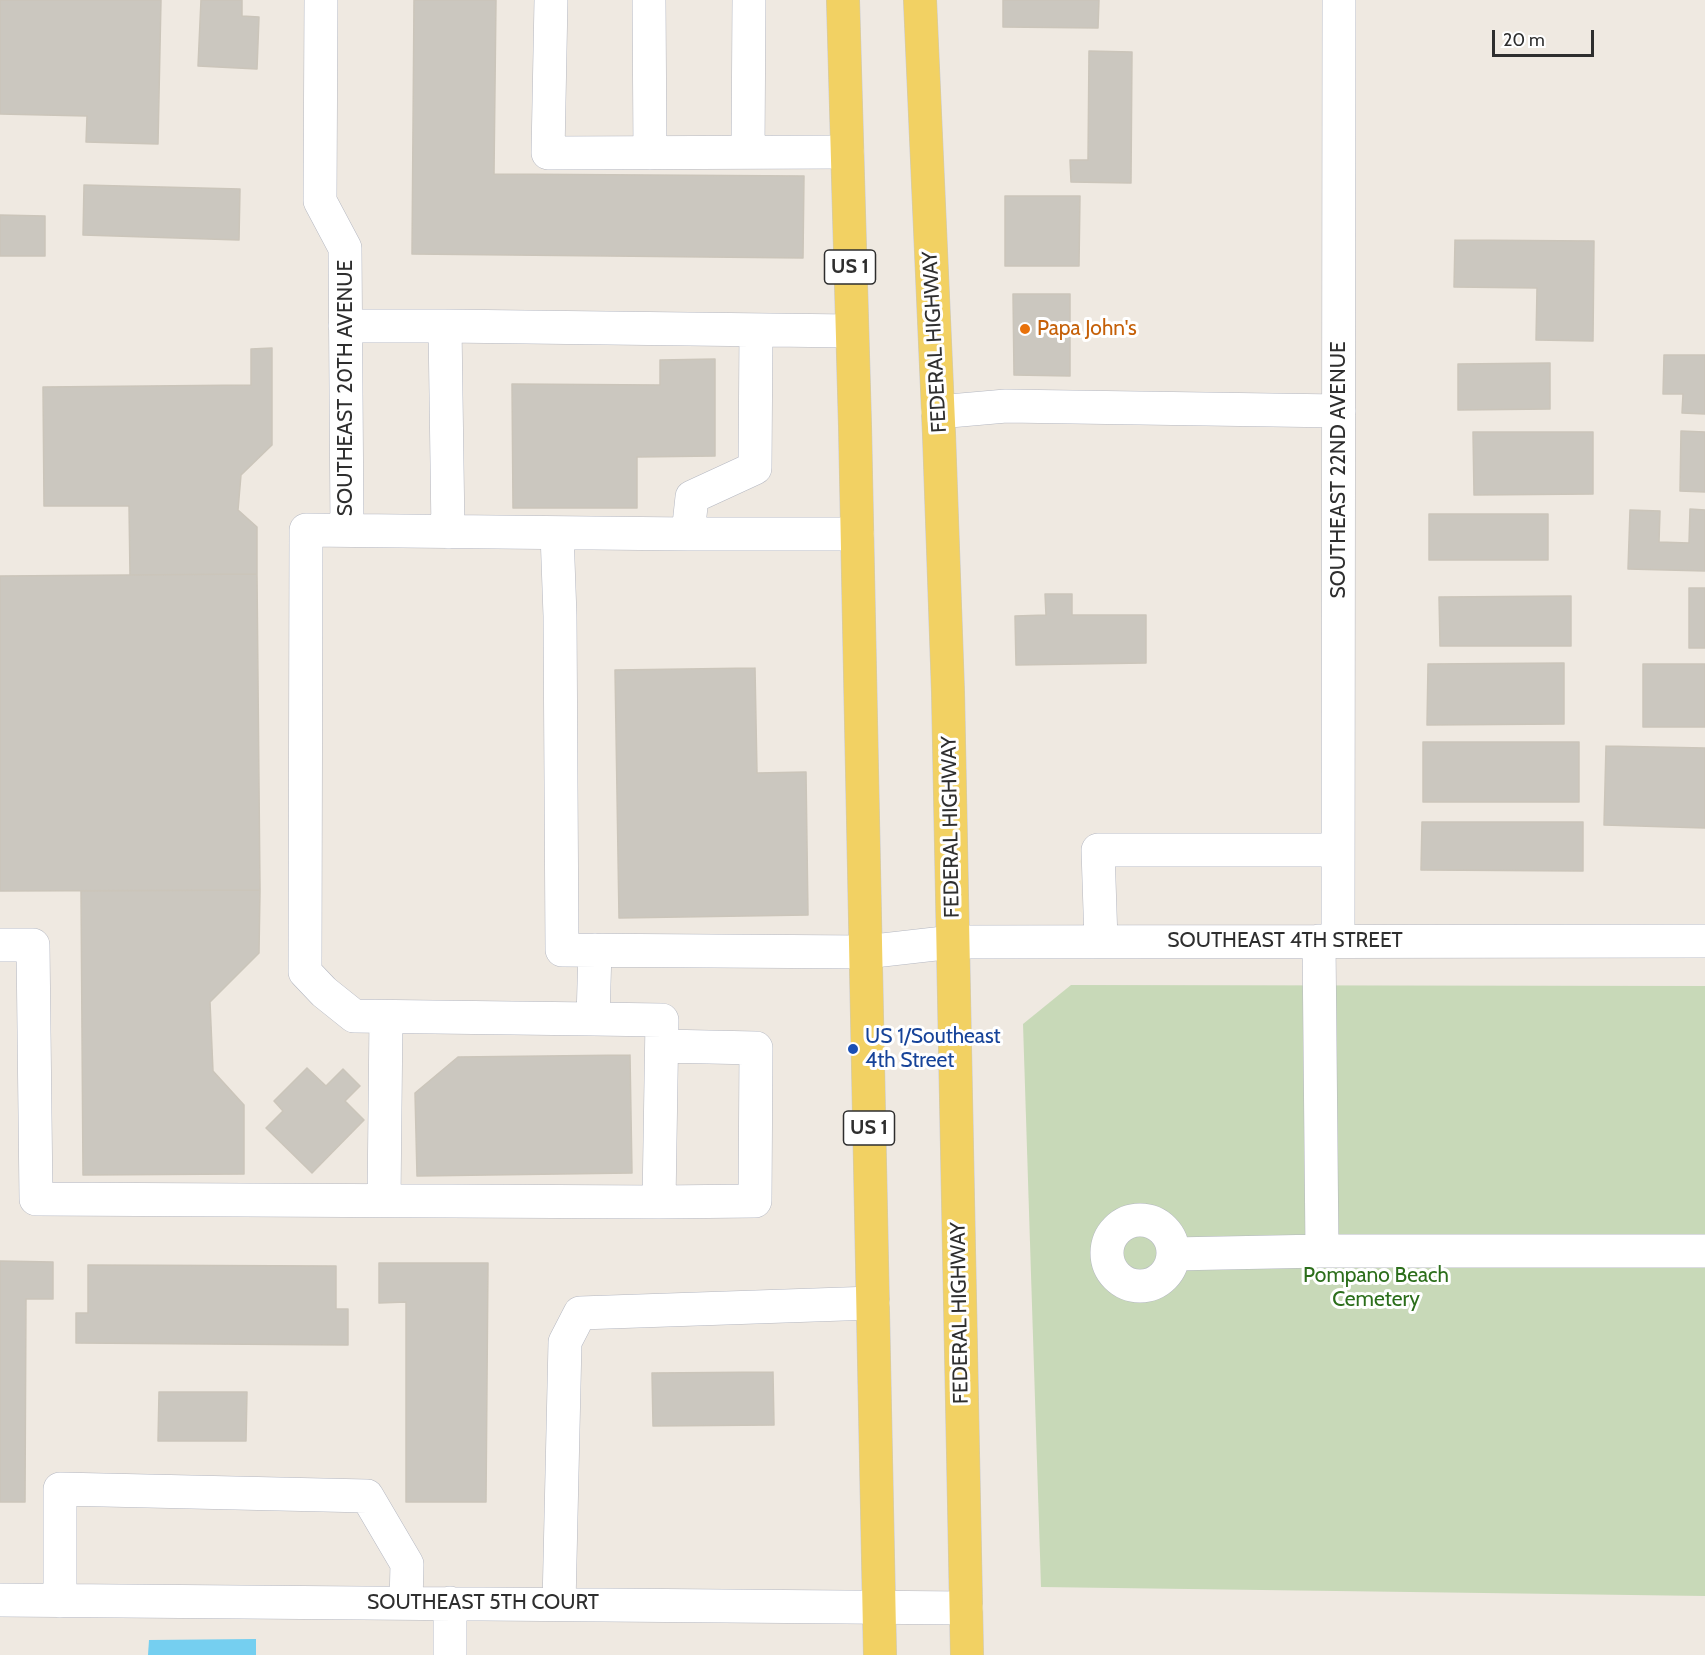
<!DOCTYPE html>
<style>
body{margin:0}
#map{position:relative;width:1705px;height:1655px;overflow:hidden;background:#efe9e1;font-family:Cabin,sans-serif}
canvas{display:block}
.scale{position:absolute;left:1492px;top:30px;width:102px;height:27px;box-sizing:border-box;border:3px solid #2e2e2e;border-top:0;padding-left:8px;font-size:18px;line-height:21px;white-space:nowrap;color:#2e2e2e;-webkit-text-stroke:4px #fff;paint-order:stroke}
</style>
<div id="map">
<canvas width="1705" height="1655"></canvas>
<div class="scale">20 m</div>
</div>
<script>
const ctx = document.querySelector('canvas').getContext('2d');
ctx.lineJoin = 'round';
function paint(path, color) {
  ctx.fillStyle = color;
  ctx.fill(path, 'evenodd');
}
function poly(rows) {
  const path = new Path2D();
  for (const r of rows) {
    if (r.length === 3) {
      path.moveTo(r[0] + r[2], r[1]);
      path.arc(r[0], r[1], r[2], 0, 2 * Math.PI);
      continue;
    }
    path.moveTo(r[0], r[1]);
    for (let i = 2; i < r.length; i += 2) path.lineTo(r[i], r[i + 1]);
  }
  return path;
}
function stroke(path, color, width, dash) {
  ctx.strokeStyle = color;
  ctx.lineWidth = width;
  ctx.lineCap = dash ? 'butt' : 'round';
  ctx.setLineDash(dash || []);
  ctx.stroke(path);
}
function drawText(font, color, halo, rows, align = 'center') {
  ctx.font = font + ' Cabin,sans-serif';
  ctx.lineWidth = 6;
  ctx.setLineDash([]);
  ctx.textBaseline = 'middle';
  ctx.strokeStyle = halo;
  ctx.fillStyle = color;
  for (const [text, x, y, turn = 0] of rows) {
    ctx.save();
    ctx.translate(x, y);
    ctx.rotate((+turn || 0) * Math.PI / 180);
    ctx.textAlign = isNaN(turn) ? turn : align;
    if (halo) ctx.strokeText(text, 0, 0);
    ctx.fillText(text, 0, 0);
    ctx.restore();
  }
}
const cemetery = poly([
 [1071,985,1705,986,1705,1596,1041,1587,1023,1024]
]);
const water = poly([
 [256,1639,256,1655,148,1655,149,1640]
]);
const building = poly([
 [0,0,161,0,158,144,86,142,87,116,0,114,0,0],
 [201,0,242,0,242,16,259,17,257,69,198,66,201,0],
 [414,0,496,0,494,174,804,176,803,258,412,254,414,0],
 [1003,0,1099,0,1098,28,1003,27,1003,0],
 [1089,51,1132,52,1131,183,1071,182,1070,160,1088,160,1089,51],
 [84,185,240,189,239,240,83,235,84,185],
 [1005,196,1080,196,1079,266,1005,266,1005,196],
 [0,215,45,216,45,256,0,256,0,215],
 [1455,240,1594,241,1593,341,1536,340,1537,288,1454,287,1455,240],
 [1013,294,1070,294,1070,376,1014,375,1013,294],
 [272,348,272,445,241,475,238,510,257,527,257,574,130,575,129,506,44,506,43,387,251,385,251,349,272,348],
 [1664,355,1705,355,1705,414,1682,413,1683,394,1663,394,1664,355],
 [715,359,715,456,637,457,637,508,513,508,512,384,660,385,660,360,715,359],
 [1550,363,1550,409,1458,410,1458,364,1550,363],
 [1681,431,1705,432,1705,492,1680,491,1681,431],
 [1473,432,1593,432,1593,494,1474,495,1473,432],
 [1690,509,1705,510,1705,571,1628,569,1630,510,1660,511,1659,542,1689,543,1690,509],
 [1429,514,1548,514,1548,560,1429,560,1429,514],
 [257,574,260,890,0,891,0,576,257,574],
 [1689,588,1705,588,1705,648,1689,648,1689,588],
 [1045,594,1072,594,1072,615,1146,615,1146,663,1016,665,1015,616,1046,615,1045,594],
 [1571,596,1571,646,1440,646,1439,597,1571,596],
 [1564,663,1564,724,1427,725,1428,664,1564,663],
 [1643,664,1705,664,1705,727,1643,727,1643,664],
 [755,668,757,773,806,772,808,915,619,918,615,670,755,668],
 [1423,742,1579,742,1579,802,1423,802,1423,742],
 [1606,746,1705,748,1705,828,1604,825,1606,746],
 [1422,822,1583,822,1583,871,1421,870,1422,822],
 [260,890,259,953,210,1002,213,1071,244,1105,244,1174,83,1175,81,891,260,890],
 [630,1055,632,1173,417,1176,415,1093,458,1057,630,1055],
 [307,1068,326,1086,343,1069,360,1086,345,1101,364,1120,312,1173,266,1128,283,1111,274,1101,307,1068],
 [0,1261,53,1262,53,1299,26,1299,25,1502,0,1502,0,1261],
 [379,1263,488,1263,486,1502,406,1502,406,1302,379,1303,379,1263],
 [88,1265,336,1266,336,1309,348,1309,348,1345,76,1343,76,1313,88,1313,88,1265],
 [773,1372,774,1425,653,1426,652,1373,773,1372],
 [159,1392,247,1392,246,1441,158,1441,159,1392]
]);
const minor = poly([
 [321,0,320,201,345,248,347,530],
 [551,0,548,153,847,152],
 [649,0,650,153],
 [748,152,749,0],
 [345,326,445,326,448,532],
 [445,326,851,331],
 [938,412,1006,406,1339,411],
 [557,533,560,616,562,950,865,952,953,942,1705,941],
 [688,534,692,497,755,468,756,330],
 [1101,941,1098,850,1338,850],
 [1319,941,1322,1251,1705,1251],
 [1338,941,1339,0],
 [0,945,33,945,36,1199,659,1202,662,1020,593,1019],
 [595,950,593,1019,354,1016,324,992,305,972,306,530,688,534,857,534],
 [384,1200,386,1017],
 [659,1202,755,1201,756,1048,662,1046],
 [1140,1253,33],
 [1173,1254,1322,1251],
 [0,1600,966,1608],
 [60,1601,60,1489,367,1496,407,1564,406,1603],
 [559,1604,565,1342,580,1313,873,1303],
 [450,1655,450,1603]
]);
const major = poly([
 [843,0,855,426,880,1655],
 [920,0,939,434,948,692,967,1655]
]);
const markers = [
 [1025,329,6,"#e8710a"],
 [853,1049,6,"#1a4fb4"]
];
const shields = [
 [850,267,51],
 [869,1128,51]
];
const shieldNames = [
 ["US 1",850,267],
 ["US 1",869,1128]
];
const foodNames = [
 ["Papa John's",1037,329]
];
const streetNames = [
 ["FEDERAL HIGHWAY",935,342,-93],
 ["SOUTHEAST 20TH AVENUE",346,388,-90],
 ["SOUTHEAST 22ND AVENUE",1339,470,-90],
 ["FEDERAL HIGHWAY",951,827,-91],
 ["SOUTHEAST 4TH STREET",1285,941],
 ["FEDERAL HIGHWAY",960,1313,-91],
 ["SOUTHEAST 5TH COURT",483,1603]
];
const transitNames = [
 ["US 1/Southeast",865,1037],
 ["4th Street",865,1061]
];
const parkNames = [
 ["Pompano Beach",1376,1276],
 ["Cemetery",1376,1300]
];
paint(cemetery, '#c8d9b8');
paint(water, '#75cff0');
paint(building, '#cbc7bf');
stroke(building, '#cbc5ba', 1.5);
stroke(minor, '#b4b7c1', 34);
stroke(major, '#c9c9c9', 34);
stroke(minor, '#fff', 33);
stroke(major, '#f2d163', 33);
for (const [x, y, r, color] of markers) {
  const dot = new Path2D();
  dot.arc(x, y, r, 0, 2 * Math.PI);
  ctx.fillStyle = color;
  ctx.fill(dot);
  stroke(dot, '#fff', 2);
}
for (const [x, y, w] of shields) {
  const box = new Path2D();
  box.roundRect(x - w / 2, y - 17, w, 34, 4.5);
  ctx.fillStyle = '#fff';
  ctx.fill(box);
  stroke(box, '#2e2e2e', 1.5);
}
drawText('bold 20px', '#2e2e2e', null, shieldNames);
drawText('21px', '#c56008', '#fff', foodNames, 'left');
drawText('21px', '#2e2e2e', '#fff', streetNames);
drawText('21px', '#164399', '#fff', transitNames, 'left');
drawText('21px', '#2c6e1b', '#fff', parkNames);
</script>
